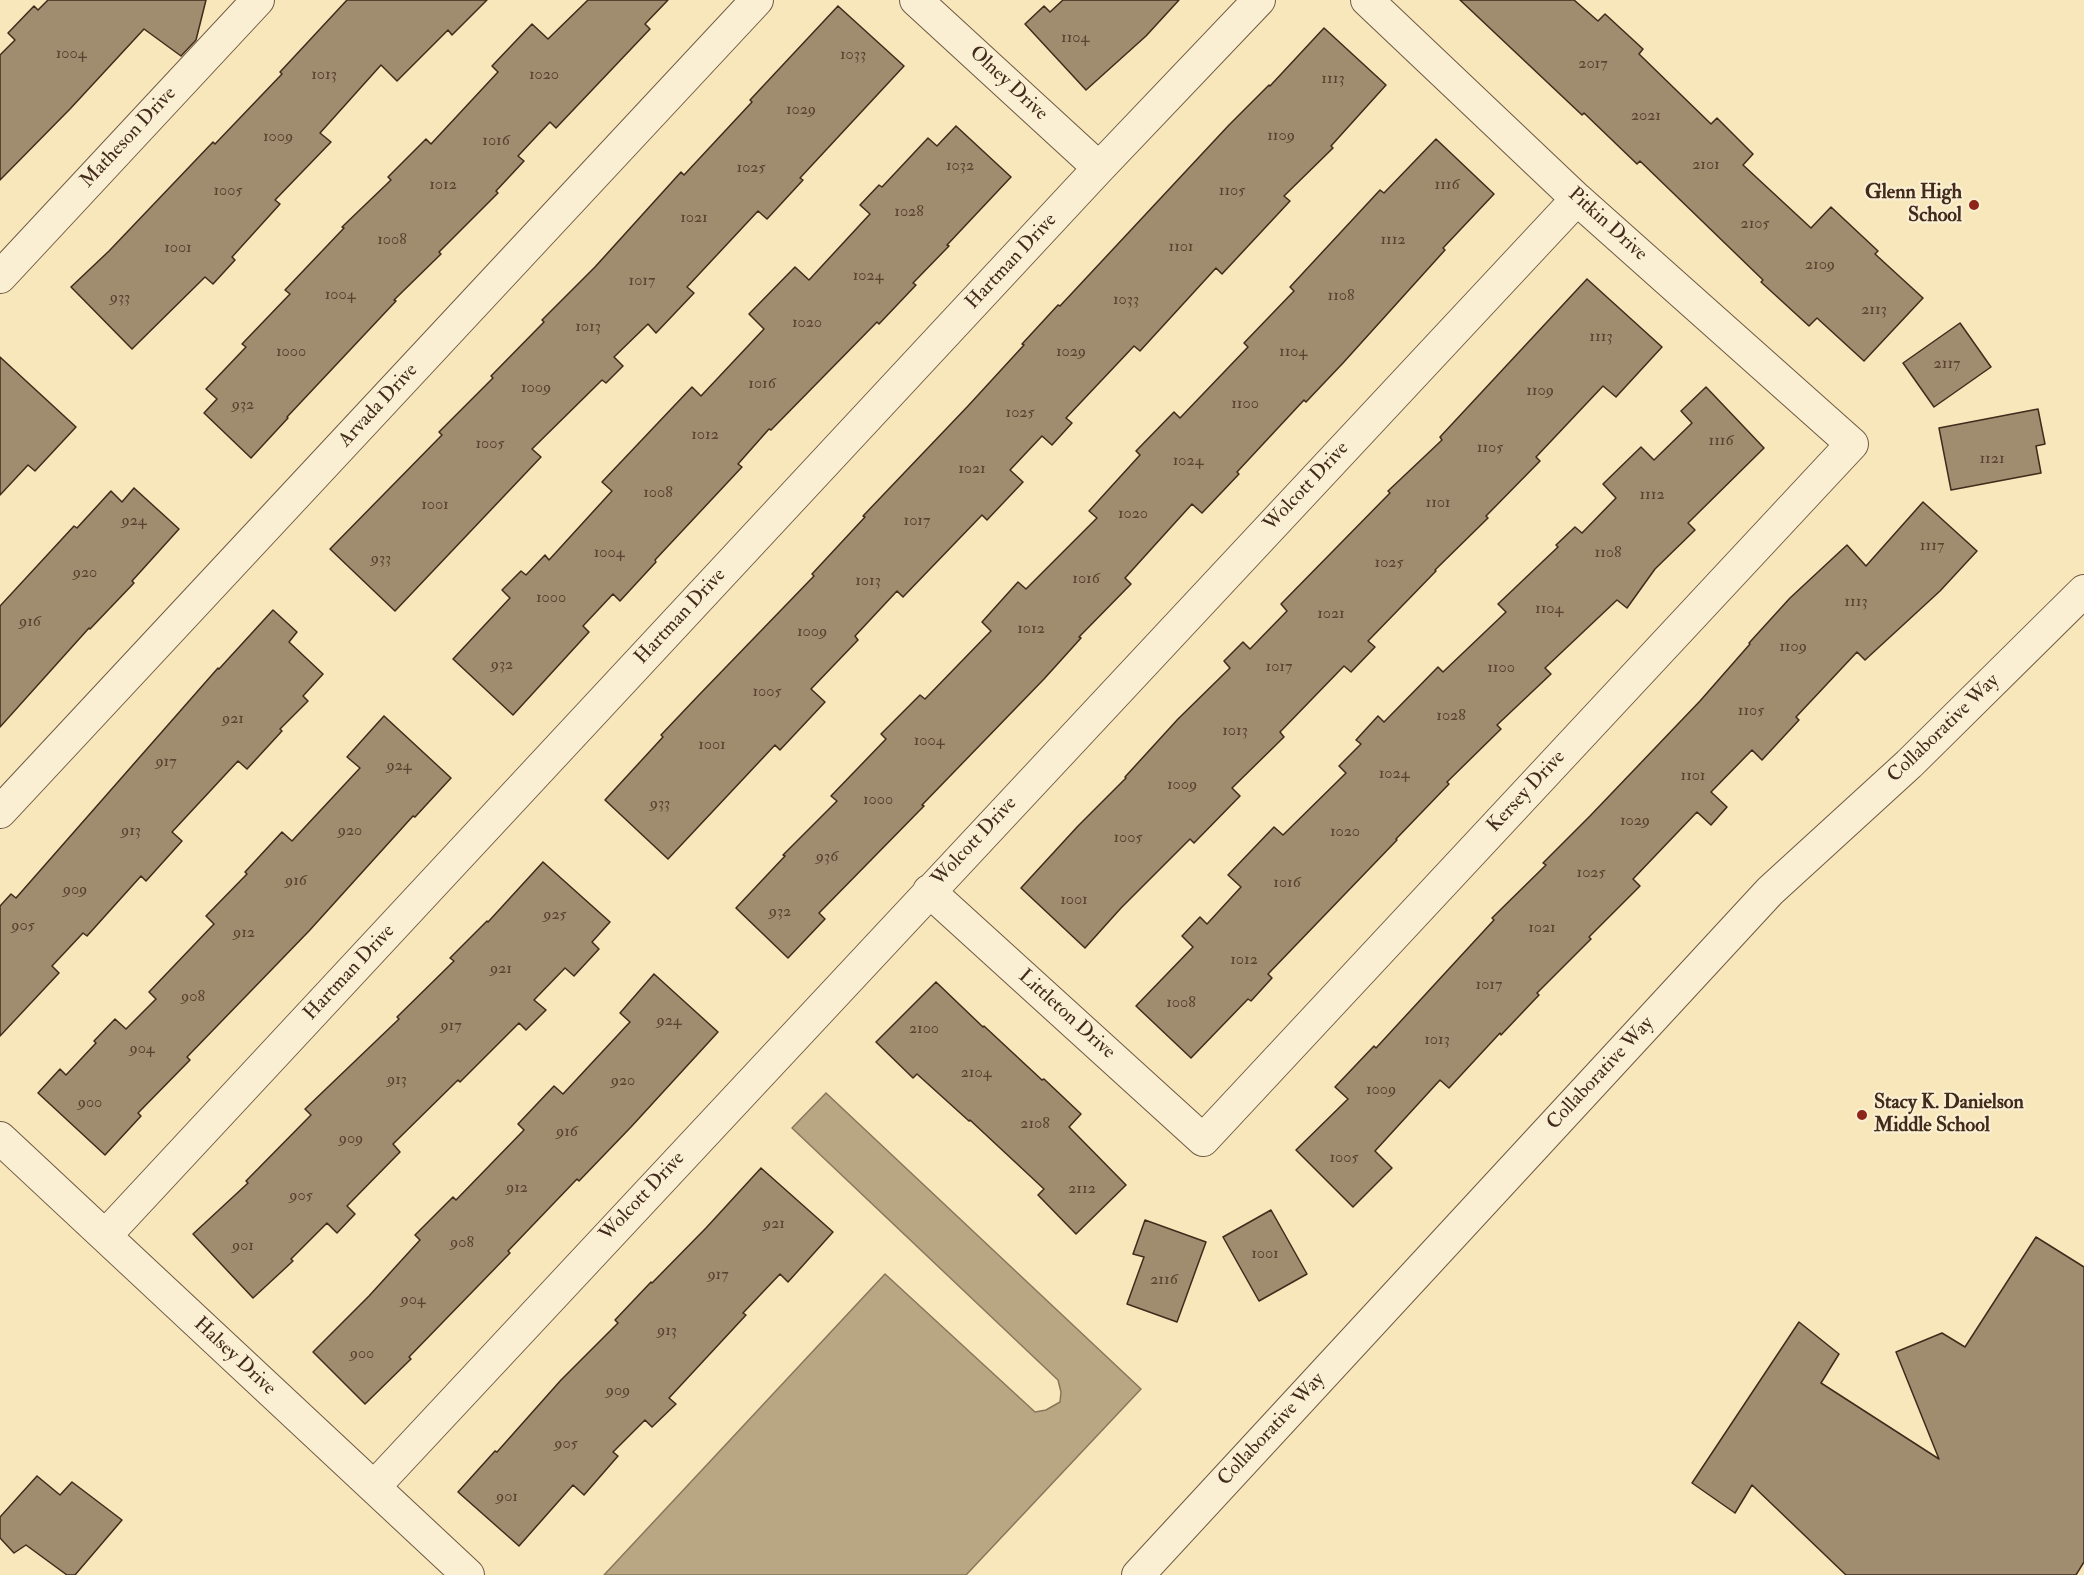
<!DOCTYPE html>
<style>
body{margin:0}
canvas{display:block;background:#f7e7ba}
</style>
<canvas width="2084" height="1575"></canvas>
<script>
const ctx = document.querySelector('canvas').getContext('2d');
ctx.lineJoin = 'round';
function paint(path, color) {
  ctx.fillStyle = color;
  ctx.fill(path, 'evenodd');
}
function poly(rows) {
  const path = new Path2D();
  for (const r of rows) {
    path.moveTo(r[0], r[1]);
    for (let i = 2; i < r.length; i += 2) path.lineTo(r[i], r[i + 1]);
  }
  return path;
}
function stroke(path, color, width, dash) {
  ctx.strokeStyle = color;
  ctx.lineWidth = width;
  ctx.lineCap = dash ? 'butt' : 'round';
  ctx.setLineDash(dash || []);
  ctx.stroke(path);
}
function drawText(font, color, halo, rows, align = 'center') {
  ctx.font = font + ' "IM FELL Double Pica",serif';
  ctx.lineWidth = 4.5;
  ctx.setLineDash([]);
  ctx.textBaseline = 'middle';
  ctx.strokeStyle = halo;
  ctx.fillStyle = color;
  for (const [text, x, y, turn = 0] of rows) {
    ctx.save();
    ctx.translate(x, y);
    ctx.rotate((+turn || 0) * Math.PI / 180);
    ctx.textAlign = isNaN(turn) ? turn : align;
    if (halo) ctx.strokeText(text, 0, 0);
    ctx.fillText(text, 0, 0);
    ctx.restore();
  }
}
const water = poly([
 [826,1093,1141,1389,966,1575,604,1575,885,1274,1035,1412,1046,1410,1060,1402,1061,1392,1058,1380,792,1128,826,1093]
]);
const building = poly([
 [48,0,206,0,196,40,181,56,144,29,70,109,0,180,0,55,15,40,8,33,34,6,38,10,48,0],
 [347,0,487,0,452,35,448,30,397,81,381,65,320,133,331,142,275,200,280,204,232,257,235,260,213,284,205,277,132,349,71,287,109,251,213,142,215,144,282,74,280,72,347,0],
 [588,0,668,0,645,24,650,29,556,128,550,122,518,156,524,161,496,191,498,193,439,252,441,254,394,300,396,301,287,417,288,418,251,458,204,413,217,399,206,389,246,347,242,344,290,294,285,290,344,228,342,227,391,180,388,177,426,139,431,144,498,72,492,66,532,24,548,39,588,0],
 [1063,0,1179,0,1146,36,1086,90,1025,24,1044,6,1050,12,1063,0],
 [1460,0,1574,0,1598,21,1605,14,1643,49,1639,54,1711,124,1717,118,1753,154,1743,165,1811,228,1831,207,1878,251,1875,254,1923,298,1864,361,1817,318,1809,326,1761,282,1763,280,1640,161,1637,164,1584,113,1582,115,1460,0],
 [838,6,904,66,800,178,803,180,767,219,758,211,687,287,694,293,656,333,648,324,614,357,623,366,606,383,602,380,532,449,541,457,395,611,330,549,442,435,439,432,493,378,491,376,544,322,542,320,595,267,681,172,684,175,752,102,750,100,838,6],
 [1324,28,1386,85,1331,146,1333,148,1284,196,1290,201,1222,274,1216,268,1140,351,1134,346,1066,418,1072,423,1052,445,1042,436,1010,470,1023,482,987,520,982,515,903,597,897,591,855,636,858,640,811,689,825,702,780,750,775,745,668,859,605,800,663,737,661,735,698,696,814,576,812,574,865,517,863,516,968,406,1024,345,1022,344,1058,305,1060,306,1229,125,1269,85,1270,86,1324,28],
 [956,126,1011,177,947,245,949,246,913,283,916,285,879,324,877,322,771,430,769,429,738,464,742,467,655,560,656,562,620,601,613,594,583,626,589,632,513,715,453,659,510,598,502,590,521,571,526,575,545,555,549,560,612,491,602,482,692,387,701,396,764,329,749,314,795,267,809,280,870,214,860,205,879,185,882,187,928,138,937,146,956,126],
 [1436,139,1494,194,1443,248,1445,250,1343,363,1306,402,1304,400,1237,472,1239,474,1202,513,1192,504,1125,578,1131,584,1079,637,1081,638,1044,679,922,805,924,806,819,913,825,919,788,958,736,908,785,856,783,855,837,801,831,796,886,739,881,734,920,695,925,699,991,631,982,622,1018,582,1026,589,1097,518,1089,511,1140,455,1136,451,1174,412,1180,418,1248,347,1244,343,1294,291,1290,287,1380,190,1384,193,1436,139],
 [1587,279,1662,347,1616,397,1603,386,1536,457,1540,461,1486,516,1488,518,1435,570,1436,571,1368,641,1375,647,1351,672,1344,666,1280,732,1284,737,1232,788,1240,796,1194,843,1190,839,1121,908,1085,948,1021,888,1078,826,1126,778,1125,777,1178,719,1230,668,1224,661,1243,642,1250,649,1287,611,1281,604,1390,493,1388,491,1442,440,1440,437,1587,279],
 [1960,323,1991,367,1934,407,1903,363,1960,323],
 [0,357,76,427,35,471,28,465,0,495,0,357],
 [1706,387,1764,448,1688,523,1695,530,1655,569,1627,608,1617,600,1545,668,1551,674,1497,725,1501,729,1447,782,1449,784,1396,839,1397,840,1268,974,1272,978,1251,1001,1248,999,1191,1058,1136,1006,1193,947,1182,936,1200,917,1207,924,1241,887,1228,875,1274,827,1283,835,1346,773,1339,766,1361,744,1356,740,1378,716,1384,722,1438,667,1443,672,1506,612,1498,604,1558,547,1556,545,1575,527,1582,533,1616,498,1603,484,1641,447,1654,460,1692,423,1681,411,1706,387],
 [2038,409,2045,444,2036,446,2041,473,1951,490,1939,428,2038,409],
 [134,488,179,529,132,581,134,583,90,629,89,628,0,727,0,606,74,526,77,528,111,491,122,502,134,488],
 [1923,502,1977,551,1940,591,1865,660,1857,652,1796,717,1799,720,1762,760,1752,750,1711,792,1727,807,1711,825,1697,812,1633,879,1640,886,1589,937,1591,939,1537,993,1539,995,1501,1035,1500,1033,1449,1088,1440,1080,1375,1151,1392,1168,1353,1207,1296,1150,1348,1099,1335,1087,1374,1046,1376,1048,1494,920,1492,918,1546,865,1543,863,1590,816,1700,701,1750,644,1749,643,1790,598,1847,545,1866,566,1923,502],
 [273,610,297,632,289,642,323,674,303,696,308,701,280,729,282,731,247,769,238,761,172,832,182,841,146,881,141,876,87,936,83,933,52,966,59,973,0,1036,0,906,11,894,16,898,218,668,219,669,273,610],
 [384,716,451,778,415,817,413,816,309,931,187,1057,190,1060,138,1113,141,1116,105,1155,38,1093,60,1069,66,1075,96,1043,94,1041,115,1019,126,1029,156,999,149,992,214,924,206,916,247,874,245,872,282,832,292,841,360,768,347,757,384,716],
 [543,862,610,922,592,942,599,949,574,976,565,968,534,1000,546,1010,526,1030,519,1023,460,1082,458,1080,393,1144,400,1152,347,1206,355,1214,337,1233,327,1223,291,1259,293,1261,253,1298,193,1234,248,1183,246,1181,311,1115,305,1109,399,1019,397,1017,454,961,450,958,487,921,488,922,543,862],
 [654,974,718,1032,631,1127,579,1181,577,1179,508,1251,510,1253,409,1357,411,1359,365,1404,313,1352,369,1296,420,1240,415,1235,453,1197,456,1200,524,1130,518,1124,554,1086,563,1094,630,1022,620,1013,654,974],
 [936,982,983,1027,984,1026,1042,1080,1044,1079,1081,1114,1069,1127,1126,1185,1076,1234,1038,1195,1044,1189,970,1120,969,1121,917,1074,913,1078,876,1042,936,982],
 [761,1168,833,1232,788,1282,780,1274,743,1313,746,1315,669,1398,676,1404,652,1427,645,1420,613,1452,618,1456,584,1495,573,1485,519,1546,458,1492,495,1451,497,1452,561,1380,618,1323,615,1320,651,1282,652,1283,706,1228,761,1168],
 [1271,1210,1307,1274,1259,1301,1223,1237,1271,1210],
 [1145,1220,1206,1242,1177,1322,1127,1304,1144,1257,1133,1254,1145,1220],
 [2036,1237,2084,1267,2084,1562,2076,1575,1846,1575,1752,1485,1735,1513,1692,1483,1799,1322,1839,1354,1821,1383,1939,1459,1896,1352,1942,1333,1965,1347,2036,1237],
 [37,1476,60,1495,72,1482,122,1520,75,1575,67,1575,26,1545,14,1553,0,1538,0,1517,37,1476]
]);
const minor = poly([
 [916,0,1099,168],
 [0,277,258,0],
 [0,812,757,0],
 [929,891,1203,1140,1852,444,1577,199,1367,0],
 [0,1138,468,1575],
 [105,1236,1099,168,1259,0],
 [374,1487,1577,199],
 [1138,1575,1770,891,1909,764,2084,591]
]);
const markers = [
 [1974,205,6,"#8f2418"],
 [1862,1115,6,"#8f2418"]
];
const numberNames = [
 ["1104",1075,39],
 ["1004",71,55],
 ["1033",853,56],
 ["2017",1593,65],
 ["1013",324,76],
 ["1020",544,76],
 ["1113",1333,80],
 ["1029",801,111],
 ["2021",1646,117],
 ["1109",1281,137],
 ["1009",278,138],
 ["1016",496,142],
 ["2101",1706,166],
 ["1032",960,167],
 ["1025",751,169],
 ["1012",443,186],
 ["1116",1447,186],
 ["1005",228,192],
 ["1105",1232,192],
 ["1028",909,213],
 ["1021",694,219],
 ["2105",1755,225],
 ["1008",392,241],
 ["1112",1393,241],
 ["1101",1181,248],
 ["1001",178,249],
 ["2109",1820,266],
 ["1024",868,277],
 ["1017",642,282],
 ["1004",340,296],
 ["1108",1341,297],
 ["933",120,299],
 ["1033",1126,301],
 ["2113",1874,311],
 ["1020",807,324],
 ["1013",588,328],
 ["1113",1601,338],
 ["1000",291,353],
 ["1029",1071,353],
 ["1104",1293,353],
 ["2117",1947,365],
 ["1016",762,385],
 ["1009",536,389],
 ["1109",1540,392],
 ["1100",1245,405],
 ["932",243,406],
 ["1025",1020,414],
 ["1012",705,436],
 ["1116",1721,442],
 ["1005",490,445],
 ["1105",1490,449],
 ["1121",1992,460],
 ["1024",1188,462],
 ["1021",972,470],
 ["1008",658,494],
 ["1112",1652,496],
 ["1101",1438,504],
 ["1001",435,506],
 ["1020",1133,515],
 ["924",134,522],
 ["1017",917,522],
 ["1117",1932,547],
 ["1004",609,554],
 ["1108",1608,554],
 ["933",381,560],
 ["1025",1389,564],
 ["920",85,574],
 ["1016",1086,580],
 ["1013",868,582],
 ["1000",551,599],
 ["1113",1856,603],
 ["1104",1549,610],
 ["1021",1331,615],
 ["916",30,623],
 ["1012",1031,630],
 ["1009",812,633],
 ["1109",1793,648],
 ["932",502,666],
 ["1017",1279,668],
 ["1100",1501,669],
 ["1005",767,693],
 ["1105",1751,712],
 ["1028",1451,717],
 ["921",233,720],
 ["1013",1235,732],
 ["1004",929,742],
 ["1001",712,746],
 ["917",166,763],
 ["924",399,767],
 ["1024",1394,775],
 ["1101",1693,777],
 ["1009",1182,786],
 ["1000",878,801],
 ["933",660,805],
 ["1029",1635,822],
 ["913",131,832],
 ["920",350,832],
 ["1020",1345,833],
 ["1005",1128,839],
 ["936",827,858],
 ["1025",1591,874],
 ["916",296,882],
 ["1016",1287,884],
 ["909",75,891],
 ["1001",1074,901],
 ["932",780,913],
 ["925",555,916],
 ["905",23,927],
 ["1021",1542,929],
 ["912",244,934],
 ["1012",1244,961],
 ["921",501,970],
 ["1017",1489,986],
 ["908",193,998],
 ["1008",1181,1004],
 ["924",669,1022],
 ["917",451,1027],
 ["2100",924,1030],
 ["1013",1437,1041],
 ["904",142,1050],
 ["2104",976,1074],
 ["913",397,1081],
 ["920",623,1082],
 ["1009",1381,1091],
 ["900",90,1104],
 ["2108",1035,1125],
 ["916",567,1133],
 ["909",351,1140],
 ["1005",1344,1159],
 ["912",517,1189],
 ["2112",1082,1190],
 ["905",301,1197],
 ["921",774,1225],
 ["908",462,1244],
 ["901",243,1247],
 ["1001",1265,1255],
 ["917",718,1276],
 ["2116",1164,1281],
 ["904",413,1301],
 ["913",667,1332],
 ["900",362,1355],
 ["909",618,1392],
 ["905",566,1445],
 ["901",507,1498]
];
const streetNames = [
 ["Olney Drive",1008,84,43],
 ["Matheson Drive",129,138,-47],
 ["Pitkin Drive",1607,225,42],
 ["Hartman Drive",1012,262,-47],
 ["Arvada Drive",379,406,-47],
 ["Wolcott Drive",1307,487,-47],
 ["Hartman Drive",681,617,-47],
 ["Collaborative Way",1944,729,-44],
 ["Kersey Drive",1527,792,-47],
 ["Wolcott Drive",975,842,-47],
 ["Hartman Drive",350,973,-47],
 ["Littleton Drive",1066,1015,42],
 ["Collaborative Way",1601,1074,-47],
 ["Wolcott Drive",643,1197,-47],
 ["Halsey Drive",234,1357,43],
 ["Collaborative Way",1272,1430,-47]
];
const poiNames = [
 ["Glenn High",1962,194],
 ["School",1962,217],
 ["Stacy K. Danielson",1874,1104,"left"],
 ["Middle School",1874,1127,"left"]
];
paint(water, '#b9a784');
stroke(water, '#89755a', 1.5);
paint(building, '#a08c6e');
stroke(building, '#422a1c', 1.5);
stroke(minor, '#6f5944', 34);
stroke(minor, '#faefd2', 32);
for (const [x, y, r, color] of markers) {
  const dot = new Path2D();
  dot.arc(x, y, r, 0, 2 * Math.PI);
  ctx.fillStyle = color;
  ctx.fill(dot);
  stroke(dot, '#faefd2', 2);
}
drawText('16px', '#5a4230', null, numberNames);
drawText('20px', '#422a1c', '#faefd2', streetNames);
drawText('bold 20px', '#422a1c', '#faefd2', poiNames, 'right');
</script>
